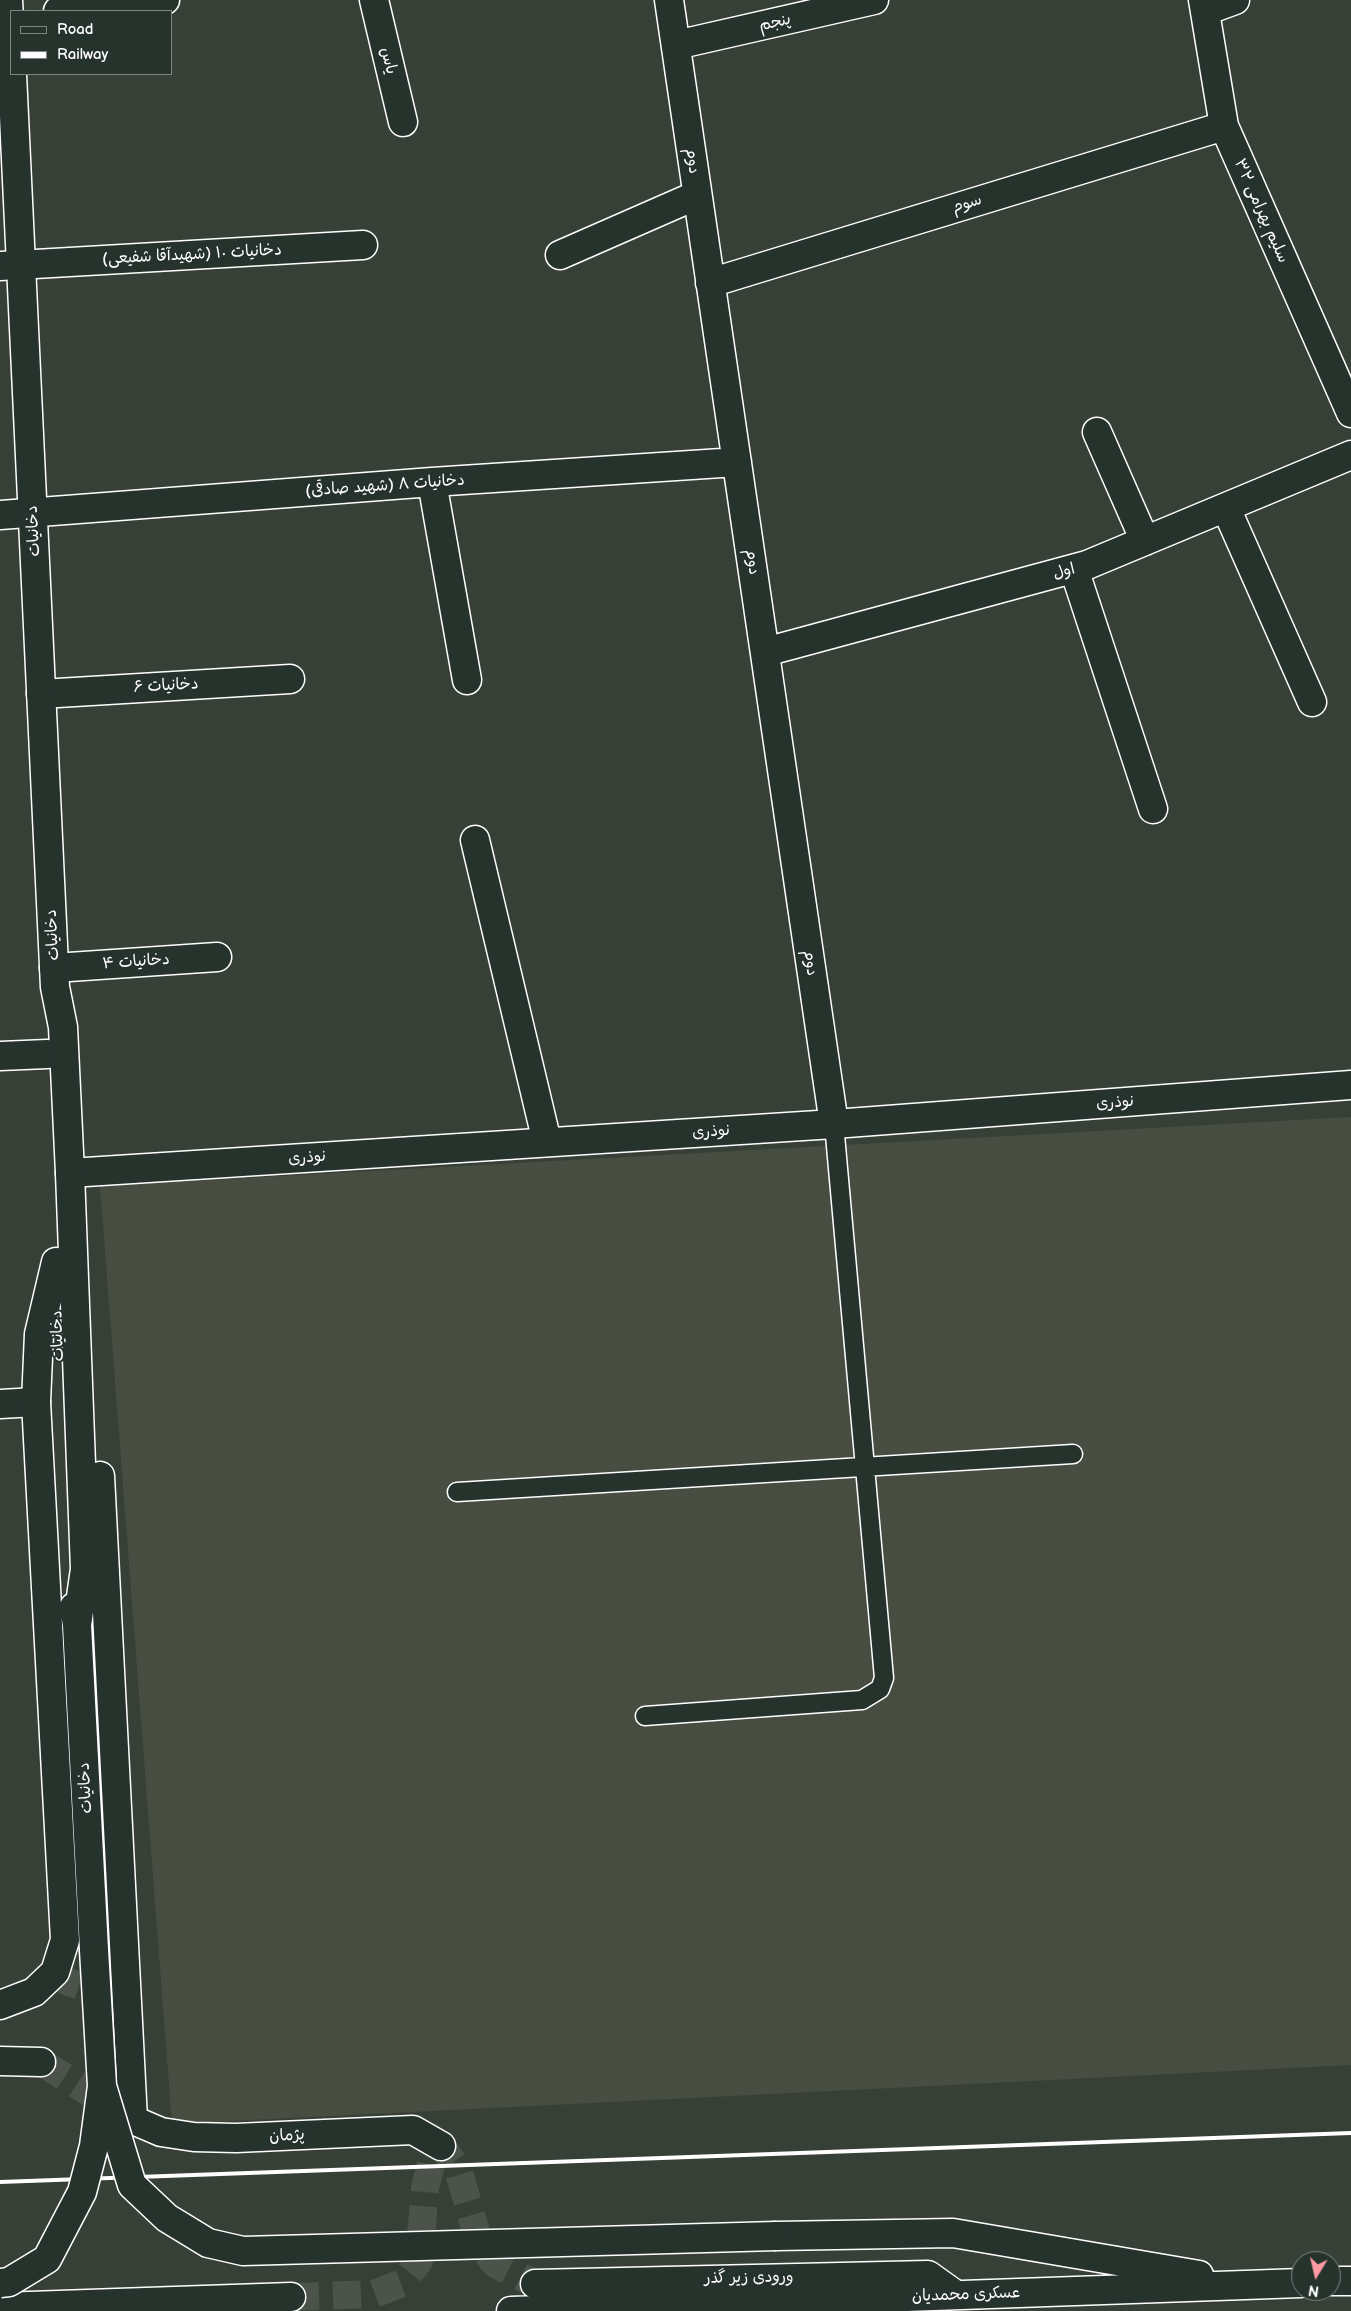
<!DOCTYPE html>
<meta charset="utf-8">
<style>
body{margin:0}
#map{position:relative;width:1351px;height:2311px;overflow:hidden;background:#374036;font-family:"Balsamiq Sans",sans-serif}
canvas{display:block}
.legend{position:absolute;left:10px;top:10px;width:162px;height:65px;box-sizing:border-box;background:#26332d;border:1px solid #7d8581;margin:0;padding:6px 9px;list-style:none;font-size:15px;color:#fff}
.legend li{display:flex;align-items:center;gap:10px;height:25px}
.legend b{width:25px;border:1px solid #7d8581}
.north{position:absolute;left:1291px;top:2251px;width:50px;height:50px;box-sizing:border-box;background:#26332d;border:1px solid #7d8581;border-radius:50%;rotate:189deg;font-size:14px;font-weight:700;line-height:20px;text-align:center;color:#fff}
.north::after{content:'';display:block;margin:auto;width:18px;height:22px;background:#ff9aa2;clip-path:polygon(50% 0,100% 100%,50% 72%,0 100%)}
</style>
<div id="map">
<canvas width="1351" height="2311"></canvas>
<ul class="legend">
<li><b style="height:6px;background:#26332d"></b>Road</li>
<li><b style="height:6px;background:#fff"></b>Railway</li>
</ul>
<div class="north">N</div>
</div>
<script>
const ctx = document.querySelector('canvas').getContext('2d');
ctx.lineJoin = 'round';
function paint(path, color) {
  ctx.fillStyle = color;
  ctx.fill(path, 'evenodd');
}
function poly(rows) {
  const path = new Path2D();
  for (const r of rows) {
    path.moveTo(r[0], r[1]);
    for (let i = 2; i < r.length; i += 2) path.lineTo(r[i], r[i + 1]);
  }
  return path;
}
function stroke(path, color, width, dash) {
  ctx.strokeStyle = color;
  ctx.lineWidth = width;
  ctx.lineCap = dash ? 'butt' : 'round';
  ctx.setLineDash(dash || []);
  ctx.stroke(path);
}
function drawText(font, color, halo, rows, align = 'center') {
  ctx.font = font + ' "Balsamiq Sans","Playpen Sans Arabic",sans-serif';
  ctx.lineWidth = 4;
  ctx.setLineDash([]);
  ctx.textBaseline = 'middle';
  ctx.strokeStyle = halo;
  ctx.fillStyle = color;
  for (const [text, x, y, turn = 0] of rows) {
    ctx.save();
    ctx.translate(x, y);
    ctx.rotate((+turn || 0) * Math.PI / 180);
    ctx.textAlign = isNaN(turn) ? turn : align;
    if (halo) ctx.strokeText(text, 0, 0);
    ctx.fillText(text, 0, 0);
    ctx.restore();
  }
}
const built = poly([
 [1351,1117,1351,2065,172,2124,100,1186]
]);
const secondaryTunnel = poly([
 [55,1972,68,1982,84,1987,99,1984,114,1978,124,1966],
 [41,2062,120,2112],
 [291,2297,374,2294,402,2283,419,2261,425,2188,431,2164,441,2146,458,2169,479,2242,495,2264,535,2284]
]);
const service = poly([
 [457,1492,1073,1454],
 [645,1716,862,1700,880,1689,884,1678,834,1124]
]);
const minor = poly([
 [374,0,403,122],
 [669,0,834,1124],
 [1203,0,1224,126,1351,413],
 [58,11,165,0],
 [1205,11,1235,0],
 [676,45,874,0],
 [560,255,697,195],
 [0,266,363,245],
 [710,283,1224,126],
 [1097,432,1145,541],
 [432,482,467,680],
 [1226,508,1312,702],
 [0,515,432,482,737,462],
 [1074,569,1153,809],
 [765,652,1087,565,1351,455],
 [41,694,290,679],
 [475,840,547,1142],
 [54,968,217,957],
 [0,1056,47,1054],
 [0,1404,36,1402]
]);
const tertiary = poly([
 [70,1173,834,1124,1351,1085]
]);
const secondary = poly([
 [8,0,11,58],
 [12,74,55,987,63,1027,70,1173,85,1569,77,1625],
 [100,1476,133,2120,161,2132,194,2137,236,2138,413,2130,441,2146],
 [74,1607,77,1625,94,1950],
 [0,2005,34,1992,55,1972,65,1940,36,1402,39,1334,56,1262],
 [0,2061,41,2062],
 [776,2236,953,2233,1199,2275],
 [1331,2281,1351,2281],
 [535,2284,928,2275,956,2295],
 [0,2307,291,2297],
 [511,2311,1301,2283]
]);
const rail = poly([
 [0,2182,1351,2133]
]);
const secondaryBridge = poly([
 [102,2086,132,2185,167,2218,208,2243,243,2251,776,2236],
 [0,2283,9,2282,47,2259,82,2192,94,2146,102,2086,94,1950]
]);
const streetNames = [
 ["پنجم",775,23,-13],
 ["یاس",388,61,76],
 ["دوم",692,161,82],
 ["سوم",967,204,-17],
 ["سلیم بهرامی ۳۲",1261,211,66],
 ["دخانیات ۱۰ (شهیدآقا شفیعی)",192,255,-3],
 ["دخانیات ۸ (شهید صادقی)",385,486,-4],
 ["دخانیات",34,531,-93],
 ["دوم",752,562,82],
 ["اول",1064,572,-15],
 ["دخانیات ۶",166,686,-3],
 ["دخانیات",53,935,-93],
 ["دخانیات ۴",136,962,-4],
 ["دوم",810,963,82],
 ["نوذری",1115,1103,-4],
 ["نوذری",711,1132,-4],
 ["نوذری",307,1158,-4],
 ["دخانیات",58,1336,-92],
 ["دخانیات",86,1788,-93],
 ["پژمان",287,2136,-3],
 ["ورودی زیر گذر",749,2278,-1],
 ["عسکری محمدیان",966,2295,-2]
];
paint(built, '#474d40');
stroke(secondaryTunnel, '#4b534a', 28, [28, 14]);
stroke(service, '#fff', 21);
stroke(minor, '#fff', 31);
stroke(tertiary, '#fff', 31);
stroke(secondary, '#fff', 31);
stroke(service, '#26332d', 18);
stroke(minor, '#26332d', 28);
stroke(tertiary, '#26332d', 28);
stroke(secondary, '#26332d', 28);
stroke(rail, '#fff', 4);
stroke(secondaryBridge, '#fff', 31, []);
stroke(secondaryBridge, '#26332d', 28);
drawText('16px', '#fff', '#26332d', streetNames);
</script>
